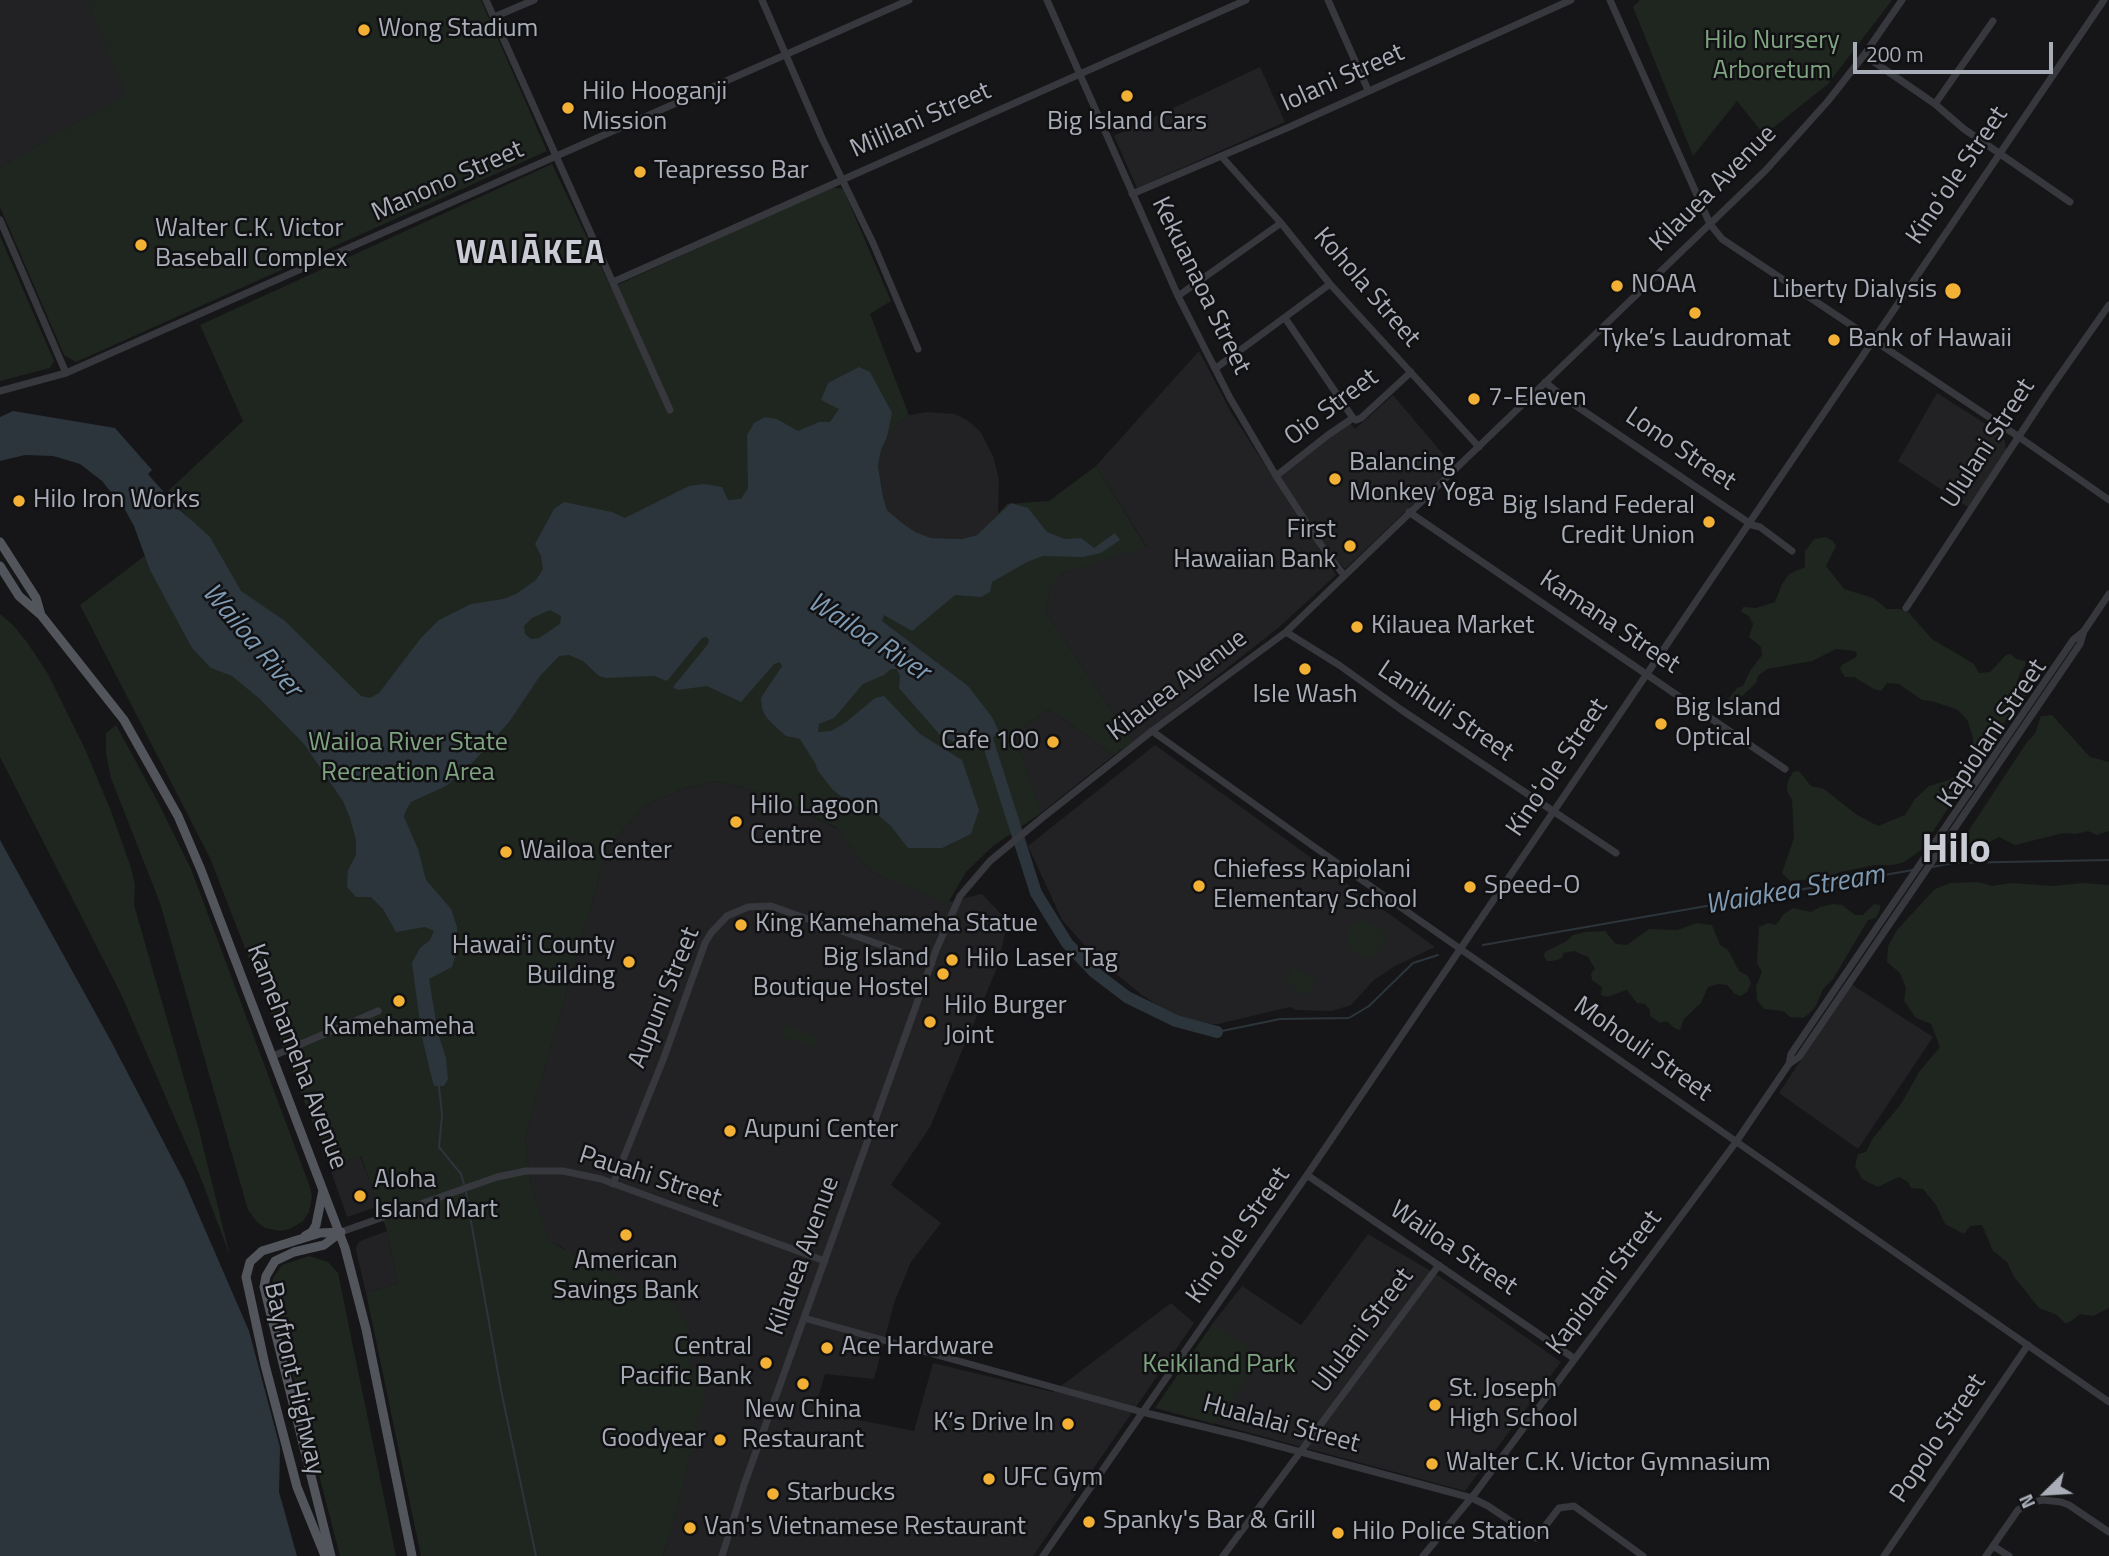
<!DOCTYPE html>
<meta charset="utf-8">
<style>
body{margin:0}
#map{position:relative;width:2109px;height:1556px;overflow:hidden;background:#161618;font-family:"Titillium Web",sans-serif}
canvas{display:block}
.north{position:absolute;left:2011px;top:1458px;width:70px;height:70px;-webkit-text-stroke:5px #111113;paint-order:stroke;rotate:246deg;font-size:19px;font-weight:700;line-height:28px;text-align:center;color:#a8adb8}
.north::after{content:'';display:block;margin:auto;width:24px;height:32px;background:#a8adb8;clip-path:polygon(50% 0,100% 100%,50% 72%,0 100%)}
.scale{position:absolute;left:1853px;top:42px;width:200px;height:32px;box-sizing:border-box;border:4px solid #a8adb8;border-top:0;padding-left:9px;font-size:21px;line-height:24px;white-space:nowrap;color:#a8adb8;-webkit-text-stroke:5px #111113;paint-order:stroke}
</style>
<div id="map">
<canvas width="2109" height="1556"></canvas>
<div class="north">N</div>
<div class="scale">200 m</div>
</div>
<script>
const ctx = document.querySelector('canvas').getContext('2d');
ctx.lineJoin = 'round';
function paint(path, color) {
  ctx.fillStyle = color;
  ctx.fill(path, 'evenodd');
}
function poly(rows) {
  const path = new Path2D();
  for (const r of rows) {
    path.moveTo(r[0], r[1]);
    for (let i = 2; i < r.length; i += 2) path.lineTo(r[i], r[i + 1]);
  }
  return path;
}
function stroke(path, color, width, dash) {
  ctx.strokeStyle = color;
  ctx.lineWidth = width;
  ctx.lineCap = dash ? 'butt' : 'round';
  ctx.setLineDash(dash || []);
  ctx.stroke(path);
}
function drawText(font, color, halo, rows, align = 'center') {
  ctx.font = font + ' "Titillium Web",sans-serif';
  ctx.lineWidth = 5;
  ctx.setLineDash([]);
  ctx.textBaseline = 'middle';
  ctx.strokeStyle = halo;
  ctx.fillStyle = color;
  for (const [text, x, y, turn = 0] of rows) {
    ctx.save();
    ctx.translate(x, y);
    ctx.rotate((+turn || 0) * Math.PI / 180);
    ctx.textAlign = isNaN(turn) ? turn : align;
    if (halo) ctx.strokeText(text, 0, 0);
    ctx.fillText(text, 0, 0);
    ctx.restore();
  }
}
const built = poly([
 [0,0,86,0,127,94,0,167],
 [1260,67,1285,122,1137,188,1114,136],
 [1199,351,1232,414,1336,575,1278,628,1133,742,1046,612,1049,589,1063,573,1146,546,1096,466],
 [1937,393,1997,431,2005,441,2006,451,1969,508,1898,461],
 [1393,395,1453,466,1345,569,1327,549,1280,477,1348,421,1355,429],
 [927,412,955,414,967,420,980,431,993,456,999,479,998,515,977,535,962,539,931,538,915,532,887,510,883,497,878,466,881,450,887,437,897,424,909,415],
 [1049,709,1114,755,1041,813,1014,733],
 [1155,745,1435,947,1395,966,1374,980,1351,1005,1332,1011,1296,1010,1290,1007,1218,1024,1198,1024,1179,1020,1142,995,1094,956,1062,920,1028,846],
 [717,781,765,793,838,829,862,862,876,874,948,902,982,894,1008,921,997,968,930,1127,891,1185,941,1223,911,1262,894,1303,874,1379,825,1374,814,1411,914,1431,933,1363,1053,1392,1171,1303,1194,1323,1033,1556,663,1556,681,1495,699,1415,689,1366,562,1247,548,1240,530,1181,525,1138,607,849,644,806,685,788],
 [1851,984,1933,1037,1858,1149,1779,1093],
 [360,1156,379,1206,347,1217,330,1168],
 [387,1231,398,1283,366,1293,356,1250,357,1245,360,1241],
 [1368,1234,1439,1276,1561,1362,1465,1491,1213,1423,1213,1323,1242,1286,1301,1325]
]);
const green = poly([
 [86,0,481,0,547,151,76,362,64,355,0,207,0,167,126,94],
 [1640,0,1892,0,1828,84,1764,135,1737,101,1693,156,1633,7],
 [552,164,611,288,831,187,843,189,891,301,870,314,909,415,897,424,887,437,881,450,878,466,883,497,887,510,916,532,931,538,962,539,977,535,1007,504,1049,501,1096,466,1146,547,1063,573,1049,590,1046,612,1133,742,1114,755,1049,709,1014,733,1041,813,993,846,966,872,948,903,876,874,862,862,837,828,765,793,717,781,685,788,644,806,607,849,525,1138,530,1181,548,1239,565,1250,674,1302,686,1323,694,1346,689,1366,709,1374,681,1495,663,1556,421,1556,366,1293,398,1283,387,1231,361,1156,330,1168,210,858,80,605,191,521,167,492,243,421,200,325],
 [0,236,54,361,50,368,0,381],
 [1826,537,1833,541,1836,546,1826,566,1844,589,1873,598,1887,609,1900,609,1909,613,1932,639,1974,664,1979,673,1990,672,2006,655,2011,654,2016,659,2026,661,2025,666,2020,673,2017,682,2027,694,2000,728,1986,755,1970,774,1921,850,1904,862,1893,865,1875,865,1840,872,1830,877,1790,881,1782,873,1794,838,1792,800,1787,791,1788,781,1793,772,1799,771,1811,786,1824,789,1857,815,1878,826,1905,815,1915,799,1929,786,1949,780,1960,772,1973,749,1973,738,1968,721,1958,710,1932,701,1922,700,1899,684,1887,683,1881,691,1874,689,1854,677,1845,677,1840,669,1842,665,1856,657,1857,653,1854,651,1836,649,1812,661,1767,669,1758,676,1756,683,1740,698,1733,708,1727,714,1723,713,1724,704,1737,688,1743,686,1750,671,1762,655,1761,647,1749,637,1753,624,1749,616,1741,612,1743,607,1756,608,1775,602,1782,584,1789,574,1805,567,1805,551,1814,539],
 [0,614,12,624,27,642,48,674,85,749,111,811,130,865,135,885,134,905,199,1130,230,1256,200,1176,121,994,0,757],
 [2052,715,2090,757,2109,762,2109,831,2097,835,2088,831,2076,834,2063,833,2015,845,1999,837,1988,843,1965,845,1963,839,2027,742,2035,734,2041,716],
 [116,725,159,804,191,869,310,1187,312,1197,309,1212,303,1221,290,1229,280,1231,265,1228,257,1222,248,1210,160,903,111,778,106,754,106,733],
 [1978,882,1992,886,2012,883,2051,886,2083,883,2109,885,2109,1308,2093,1316,2080,1314,2070,1322,2065,1323,2057,1315,2039,1308,2014,1277,2007,1262,1993,1251,1982,1225,1970,1226,1964,1234,1945,1224,1936,1205,1923,1189,1911,1188,1908,1182,1899,1177,1878,1187,1862,1179,1855,1166,1858,1154,1866,1152,1873,1138,1901,1104,1919,1072,1940,1047,1931,1024,1916,1018,1904,1001,1906,988,1900,973,1887,962,1888,946,1897,930,1935,889,1950,883],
 [1833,904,1842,905,1855,915,1863,915,1874,904,1880,905,1880,910,1876,918,1868,920,1833,979,1823,989,1816,1006,1809,1014,1803,1018,1790,1017,1783,1011,1764,1009,1757,1000,1756,986,1762,972,1757,963,1759,927,1768,923,1776,925,1784,914,1793,908,1811,912,1820,907],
 [1364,919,1386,933,1387,942,1371,958,1356,954,1347,942,1347,934,1351,927],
 [1697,923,1712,925,1720,945,1728,950,1739,971,1748,976,1751,983,1747,992,1741,996,1735,994,1727,985,1718,984,1708,987,1701,1003,1684,1019,1680,1030,1674,1028,1667,1021,1660,1023,1650,1016,1650,1010,1645,1004,1637,1003,1627,990,1607,997,1601,995,1602,987,1592,980,1591,974,1595,969,1588,957,1574,951,1563,953,1562,958,1553,961,1547,961,1544,956,1545,952,1565,942,1573,935,1585,932,1605,931,1616,944,1627,945,1649,929,1677,930],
 [1295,967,1317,981,1307,996,1285,982],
 [784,1024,818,1037,814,1048,780,1036],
 [309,1256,328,1262,338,1273,396,1556,340,1556,271,1290,273,1278,282,1265],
 [1213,1323,1261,1357,1214,1424,1155,1408]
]);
const water = poly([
 [859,367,870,372,892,413,887,437,881,450,878,466,883,497,887,510,902,523,915,532,931,538,962,539,977,535,1011,503,1028,508,1047,532,1065,539,1081,538,1094,548,1115,533,1120,540,1101,553,1083,557,1043,556,1027,562,992,582,990,592,981,597,955,595,912,631,884,615,882,621,968,686,992,717,1000,734,977,745,961,745,941,736,899,688,900,676,897,669,891,669,884,675,863,684,834,718,819,724,818,732,831,731,845,723,875,698,884,696,920,734,962,760,979,810,971,834,942,848,908,848,891,826,869,807,842,797,833,790,818,771,815,763,800,739,786,736,779,730,766,717,762,709,761,698,782,666,780,662,774,664,741,702,707,686,678,690,673,687,708,644,709,639,706,637,702,638,667,681,654,676,606,678,599,676,583,661,569,655,559,656,540,676,509,722,474,761,446,786,411,802,406,810,404,817,418,849,426,880,451,909,457,927,457,950,452,967,429,979,438,1033,446,1058,448,1079,444,1086,434,1086,431,1075,422,1037,412,963,420,948,430,940,434,931,425,927,396,932,383,909,371,897,356,897,347,887,348,870,356,855,356,840,350,818,343,801,304,744,260,699,232,676,211,668,192,648,150,570,134,526,124,508,102,481,80,464,53,456,25,455,0,461,0,417,13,411,115,428,152,470,148,474,153,480,180,510,210,537,241,591,285,621,361,696,370,698,379,693,421,638,439,620,471,604,503,599,516,594,536,580,543,569,541,556,535,544,554,509,564,502,612,512,625,518,689,486,704,484,722,487,728,500,741,499,748,488,747,435,754,423,765,417,777,419,798,431,819,422,830,422,839,409,821,400,828,383],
 [550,610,561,616,560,624,539,638,531,639,525,634,524,626,532,618],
 [0,840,112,1043,184,1181,249,1331,280,1447,279,1492,297,1556,0,1556]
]);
const stream = poly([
 [1932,867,1953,863,2109,860],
 [1483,945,1913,870],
 [1217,1032,1280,1019,1349,1018,1369,1006,1413,963,1438,955],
 [439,1086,442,1115,439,1147,461,1174,464,1184],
 [466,1193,501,1390,536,1556]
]);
const river = poly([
 [979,727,987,739,1036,893,1067,943,1093,971,1127,997,1176,1021,1217,1032]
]);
const minor = poly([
 [486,0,670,410],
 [762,0,822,138,873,243,918,349],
 [1047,0,1178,296,1230,398,1276,476,1321,545,1343,574],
 [1328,0,1368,90],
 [1610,0,1710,224,1722,239,2019,437,2109,500],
 [494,17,534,0],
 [1864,55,1935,104,1964,129,2070,202],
 [1935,104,1993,21],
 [1222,157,1281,223,1330,284,1479,447],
 [1132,194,1287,128,1571,0],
 [0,220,66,373],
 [613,282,1246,0],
 [1178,296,1281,223],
 [1285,318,1353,418],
 [1216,368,1330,284],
 [1545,382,1566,399,1752,525,1760,527,1792,551],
 [0,391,66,373,909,0],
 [1276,476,1328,435,1353,418,1356,420,1361,418,1411,372],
 [1409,512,1785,769],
 [1906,608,2048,392,2109,305],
 [1286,632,1339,665,1403,711,1616,853],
 [1152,731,1313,846,2109,1402],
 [273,1056,378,1011],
 [1789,1064,1791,1054,1882,920,2073,640,2084,631,2109,594],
 [1307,1175,1575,1359],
 [613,1184,663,1060,705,943,711,933,727,916,748,907,771,906,932,963],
 [341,1232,497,1177,526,1171,563,1171,601,1179,825,1261],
 [804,1318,1142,1412,1245,1437,1472,1498,1488,1506,1536,1538,1559,1508,1574,1506,1643,1556],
 [1993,1546,2009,1556],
 [722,1556,744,1485,936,950,960,896,990,861,1042,818,1152,731,1286,632,1766,170,1828,101,1864,55,1902,0],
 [1043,1556,1307,1175,2104,0],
 [1223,1556,1439,1265],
 [1423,1556,1476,1492,1736,1142,1789,1064,1799,1057,2080,644,2084,631],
 [1884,1556,2028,1345],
 [1986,1556,2018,1510,2034,1502,2043,1500,2061,1502,2069,1505,2109,1532]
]);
const major = poly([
 [0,542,36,598,41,615],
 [0,566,19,596,41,615,124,720,178,816,201,870,345,1248,366,1329,412,1556],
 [305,1236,312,1232,316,1225,323,1190],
 [325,1556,297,1487,265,1365,246,1277,250,1262,262,1251,320,1233,341,1232],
 [331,1556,264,1287,266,1276,275,1261,294,1252,324,1245,341,1232]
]);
const markers = [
 [364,30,7,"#f2b134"],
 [1127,96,7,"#f2b134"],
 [568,108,7,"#f2b134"],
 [640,172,7,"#f2b134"],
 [141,245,7,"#f2b134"],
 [1617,286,7,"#f2b134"],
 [1953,291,9,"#f2b134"],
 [1695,313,7,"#f2b134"],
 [1834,340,7,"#f2b134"],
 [1474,399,7,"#f2b134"],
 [1335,479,7,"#f2b134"],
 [19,501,7,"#f2b134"],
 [1709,522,7,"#f2b134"],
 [1350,546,7,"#f2b134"],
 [1357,627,7,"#f2b134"],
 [1305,669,7,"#f2b134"],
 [1661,724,7,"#f2b134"],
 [1053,742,7,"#f2b134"],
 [736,822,7,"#f2b134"],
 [506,852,7,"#f2b134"],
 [1199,886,7,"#f2b134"],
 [1470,887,7,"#f2b134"],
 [741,925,7,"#f2b134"],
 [952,960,7,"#f2b134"],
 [629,962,7,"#f2b134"],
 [943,974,7,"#f2b134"],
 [399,1001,7,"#f2b134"],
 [930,1022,7,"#f2b134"],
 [730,1131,7,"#f2b134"],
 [360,1196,7,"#f2b134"],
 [626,1235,7,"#f2b134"],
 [827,1348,7,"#f2b134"],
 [766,1363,7,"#f2b134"],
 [803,1384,7,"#f2b134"],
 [1435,1405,7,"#f2b134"],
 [1068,1424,7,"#f2b134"],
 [720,1440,7,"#f2b134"],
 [1432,1464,7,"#f2b134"],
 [989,1479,7,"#f2b134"],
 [773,1494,7,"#f2b134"],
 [1089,1522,7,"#f2b134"],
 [690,1528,7,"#f2b134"],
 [1338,1533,7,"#f2b134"]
];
const poiNames = [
 ["Wong Stadium",378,30],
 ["Hilo Hooganji",582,93],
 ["Mission",582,123],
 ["Big Island Cars",1127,123,"center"],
 ["Teapresso Bar",654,172],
 ["Walter C.K. Victor",155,230],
 ["Baseball Complex",155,260],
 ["NOAA",1631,286],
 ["Liberty Dialysis",1937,291,"right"],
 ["Tyke’s Laudromat",1695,340,"center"],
 ["Bank of Hawaii",1848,340],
 ["7-Eleven",1488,399],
 ["Balancing",1349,464],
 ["Monkey Yoga",1349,494],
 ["Hilo Iron Works",33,501],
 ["Big Island Federal",1695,507,"right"],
 ["Credit Union",1695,537,"right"],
 ["First",1336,531,"right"],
 ["Hawaiian Bank",1336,561,"right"],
 ["Kilauea Market",1371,627],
 ["Isle Wash",1305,696,"center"],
 ["Big Island",1675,709],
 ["Optical",1675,739],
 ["Cafe 100",1039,742,"right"],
 ["Hilo Lagoon",750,807],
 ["Centre",750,837],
 ["Wailoa Center",520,852],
 ["Chiefess Kapiolani",1213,871],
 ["Elementary School",1213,901],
 ["Speed-O",1484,887],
 ["King Kamehameha Statue",755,925],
 ["Hawaiʻi County",615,947,"right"],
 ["Building",615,977,"right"],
 ["Big Island",929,959,"right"],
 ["Boutique Hostel",929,989,"right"],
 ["Hilo Laser Tag",966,960],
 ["Hilo Burger",944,1007],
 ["Joint",944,1037],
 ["Kamehameha",399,1028,"center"],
 ["Aupuni Center",744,1131],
 ["Aloha",374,1181],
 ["Island Mart",374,1211],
 ["American",626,1262,"center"],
 ["Savings Bank",626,1292,"center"],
 ["Central",752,1348,"right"],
 ["Pacific Bank",752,1378,"right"],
 ["Ace Hardware",841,1348],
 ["St. Joseph",1449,1390],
 ["High School",1449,1420],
 ["New China",803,1411,"center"],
 ["Restaurant",803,1441,"center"],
 ["K’s Drive In",1054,1424,"right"],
 ["Goodyear",706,1440,"right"],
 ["Walter C.K. Victor Gymnasium",1446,1464],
 ["UFC Gym",1003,1479],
 ["Starbucks",787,1494],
 ["Spanky's Bar & Grill",1103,1522],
 ["Van's Vietnamese Restaurant",704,1528],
 ["Hilo Police Station",1352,1533]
];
const parkNames = [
 ["Hilo Nursery",1772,42],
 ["Arboretum",1772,72],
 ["Wailoa River State",408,744],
 ["Recreation Area",408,774],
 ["Keikiland Park",1219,1366]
];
const streetNames = [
 ["Iolani Street",1343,79,-24],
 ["Mililani Street",921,121,-24],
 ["Kinoʻole Street",1958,176,-56],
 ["Manono Street",448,182,-24],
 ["Kilauea Avenue",1714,189,-45],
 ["Kekuanaoa Street",1200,286,64],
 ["Kohola Street",1366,288,49],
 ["Oio Street",1332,408,-37],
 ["Ululani Street",1989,444,-57],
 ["Lono Street",1680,450,34],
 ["Kamana Street",1609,623,34],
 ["Kilauea Avenue",1178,686,-37],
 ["Lanihuli Street",1445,712,34],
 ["Kapiolani Street",1993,734,-56],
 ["Kinoʻole Street",1558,768,-56],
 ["Aupuni Street",665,998,-68],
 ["Mohouli Street",1642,1050,35],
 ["Kamehameha Avenue",296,1057,69],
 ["Pauahi Street",650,1178,18],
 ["Kinoʻole Street",1239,1236,-55],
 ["Wailoa Street",1453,1249,34],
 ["Kilauea Avenue",804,1256,-70],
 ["Kapiolani Street",1605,1283,-53],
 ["Ululani Street",1364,1331,-53],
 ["Bayfront Highway",293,1379,77],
 ["Hualalai Street",1281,1425,15],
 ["Popolo Street",1939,1439,-56]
];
const waterNames = [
 ["Wailoa River",868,638,33],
 ["Wailoa River",251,641,50],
 ["Waiakea Stream",1795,891,-10]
];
const districtNames = [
 ["WAIĀKEA",531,255]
];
const townNames = [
 ["Hilo",1956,852]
];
paint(built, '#222225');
paint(green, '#1e261f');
paint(water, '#2c353c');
stroke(stream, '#2c353c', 2);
stroke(river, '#2c353c', 12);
stroke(minor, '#37383d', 7);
stroke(major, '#53555c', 9);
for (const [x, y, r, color] of markers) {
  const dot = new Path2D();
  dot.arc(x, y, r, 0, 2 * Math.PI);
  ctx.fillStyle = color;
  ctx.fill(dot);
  stroke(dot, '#111113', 2.5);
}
drawText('26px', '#a8adb8', '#111113', poiNames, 'left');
drawText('26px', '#7fa381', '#111113', parkNames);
drawText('26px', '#a8adb8', '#111113', streetNames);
drawText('italic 28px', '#7f9bb3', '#111113', waterNames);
ctx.letterSpacing = '2px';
drawText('bold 33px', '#c9ccd4', '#111113', districtNames);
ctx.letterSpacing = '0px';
drawText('bold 40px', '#c9ccd4', '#111113', townNames);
</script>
